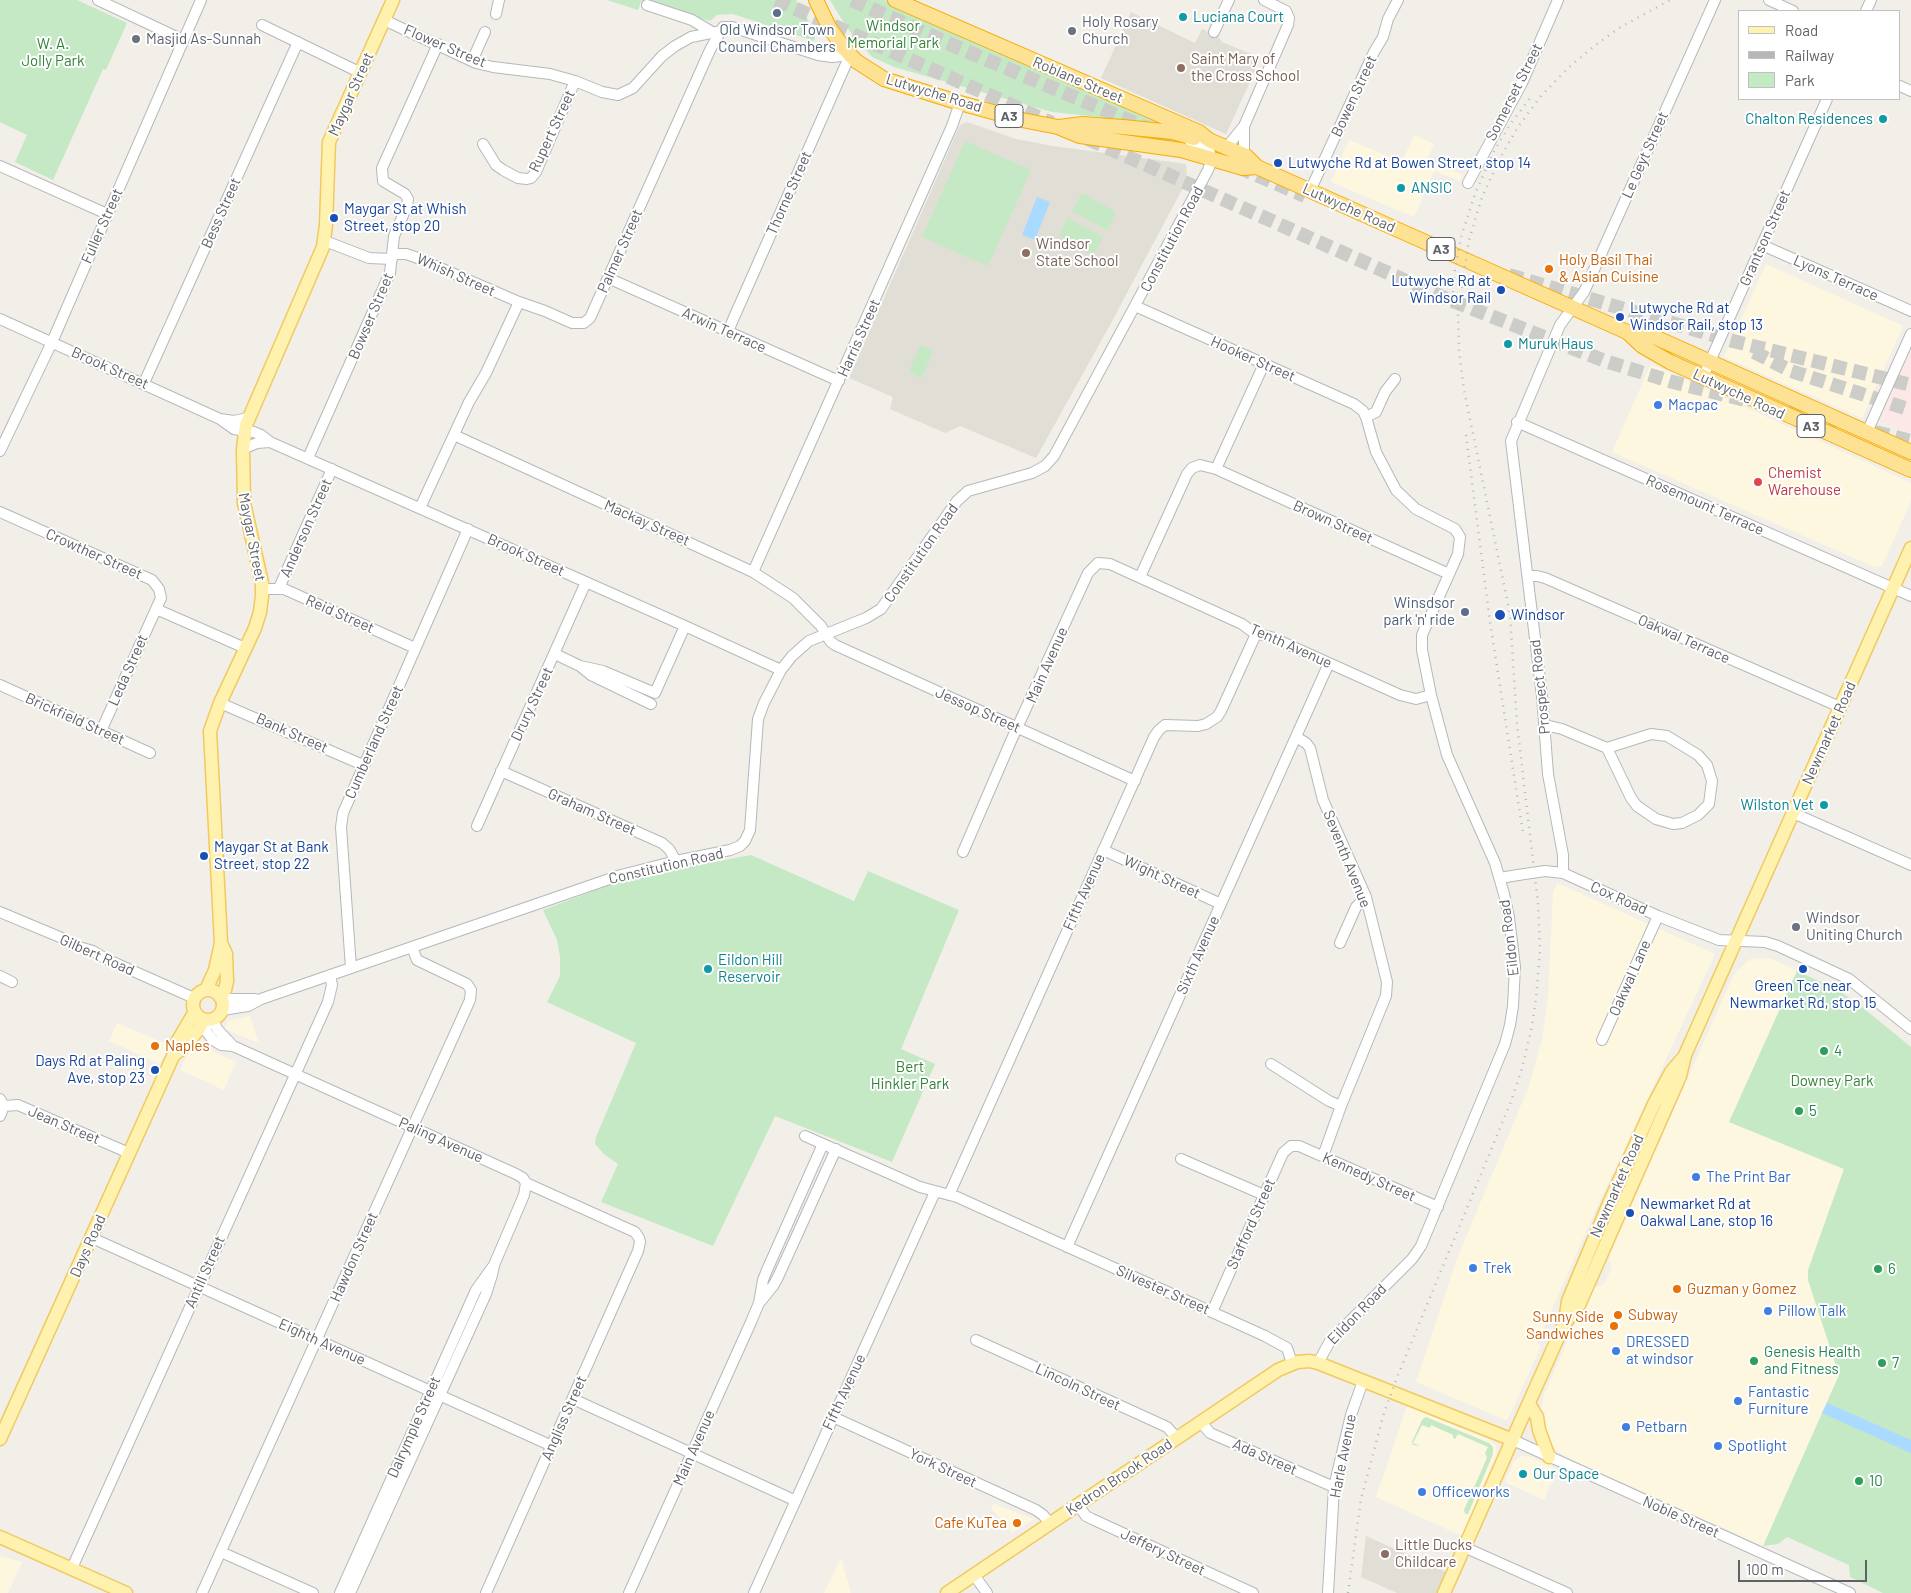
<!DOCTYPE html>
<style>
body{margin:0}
#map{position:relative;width:1911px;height:1593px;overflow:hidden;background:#f1efe8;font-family:Barlow,sans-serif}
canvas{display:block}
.legend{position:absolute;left:1738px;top:10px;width:162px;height:90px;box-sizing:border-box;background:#fff;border:1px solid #bfc1c3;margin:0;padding:6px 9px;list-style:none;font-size:15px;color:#5f6368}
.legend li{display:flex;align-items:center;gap:10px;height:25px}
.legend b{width:25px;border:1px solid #bfc1c3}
.scale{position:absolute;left:1738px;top:1560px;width:129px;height:22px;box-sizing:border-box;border:2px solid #5f6368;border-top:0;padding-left:6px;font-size:15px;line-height:18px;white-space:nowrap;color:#5f6368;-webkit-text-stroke:4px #fff;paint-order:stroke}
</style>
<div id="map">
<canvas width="1911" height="1593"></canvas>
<ul class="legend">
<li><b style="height:6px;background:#fff2af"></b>Road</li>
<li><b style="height:6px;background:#b6b7b8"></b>Railway</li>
<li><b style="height:14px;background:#c5e8c5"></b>Park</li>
</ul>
<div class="scale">100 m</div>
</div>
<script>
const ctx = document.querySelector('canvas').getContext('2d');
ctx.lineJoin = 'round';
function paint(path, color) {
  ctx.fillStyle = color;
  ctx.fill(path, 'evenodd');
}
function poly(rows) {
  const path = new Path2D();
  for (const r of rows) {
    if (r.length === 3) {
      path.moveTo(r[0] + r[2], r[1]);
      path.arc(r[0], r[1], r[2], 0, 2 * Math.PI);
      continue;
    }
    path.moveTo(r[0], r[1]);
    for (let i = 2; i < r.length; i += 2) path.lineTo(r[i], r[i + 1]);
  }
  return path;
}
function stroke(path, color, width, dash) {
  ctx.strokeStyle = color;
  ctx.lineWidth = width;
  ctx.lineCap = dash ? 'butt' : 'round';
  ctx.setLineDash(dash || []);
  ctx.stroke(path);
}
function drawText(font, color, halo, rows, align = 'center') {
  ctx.font = font + ' Barlow,sans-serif';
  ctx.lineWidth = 4;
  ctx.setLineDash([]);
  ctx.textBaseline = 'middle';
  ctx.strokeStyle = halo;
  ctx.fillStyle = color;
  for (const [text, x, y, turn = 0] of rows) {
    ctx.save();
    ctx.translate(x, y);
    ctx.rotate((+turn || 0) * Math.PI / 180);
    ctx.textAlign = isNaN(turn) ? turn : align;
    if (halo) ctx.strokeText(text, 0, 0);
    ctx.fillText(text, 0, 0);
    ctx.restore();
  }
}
const commercial = poly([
 [1414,135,1434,144,1427,159,1463,175,1460,181,1434,171,1414,217,1331,182,1349,140,1402,162],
 [1766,264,1903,326,1862,418,1724,357],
 [1651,364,1911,483,1911,501,1882,566,1875,567,1612,452],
 [1557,883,1715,954,1597,1207,1537,1343,1541,1346,1509,1417,1505,1420,1416,1382,1456,1261,1529,1086,1542,1040,1548,997,1553,893],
 [1770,958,1797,971,1729,1122,1844,1169,1808,1270,1808,1280,1839,1375,1763,1546,1566,1457,1556,1450,1547,1440,1540,1412,1545,1392,1580,1313,1593,1288,1604,1284,1612,1267,1609,1260,1610,1254,1734,974,1750,959],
 [250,1016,259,1043,225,1029,228,1021],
 [117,1023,169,1045,160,1064,109,1041],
 [197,1044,236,1062,224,1090,180,1070,189,1051],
 [1407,1406,1490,1440,1496,1445,1497,1453,1462,1536,1376,1497],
 [1522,1456,1528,1456,1557,1469,1544,1500,1505,1482,1514,1461],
 [994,1504,1034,1519,1012,1533,991,1508],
 [0,1556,22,1562,8,1593,0,1593],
 [841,1558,851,1593,824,1593]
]);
const education = poly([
 [1131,12,1195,43,1202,29,1219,37,1222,42,1261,58,1226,134,1101,78],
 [967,122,1016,139,1053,146,1186,164,1187,180,1110,325,1036,458,960,426,945,433,890,409,893,397,849,378,960,125],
 [1366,1536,1446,1572,1437,1593,1397,1593,1361,1577]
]);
const medical = poly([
 [1911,350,1911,434,1880,420]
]);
const green = poly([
 [0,0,77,0,127,23,106,70,103,69,53,180,15,162,27,135,0,122],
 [607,0,796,0,813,28,815,37,814,41,733,14,717,15,710,21,641,1,638,10],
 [830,0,885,0,1157,120,1156,123,1052,112,894,67,872,57,847,28],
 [965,141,1031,170,988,266,922,237],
 [1082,193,1116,212,1107,230,1072,211],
 [1068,218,1103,237,1093,255,1059,236],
 [920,345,933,350,922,378,909,372],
 [751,855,854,901,868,871,959,910,901,1049,935,1064,892,1162,775,1116,713,1246,601,1202,618,1164,604,1154,595,1144,596,1137,636,1043,547,1002,560,976,560,957,557,940,543,910,628,878],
 [1797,971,1838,990,1862,1007,1911,1047,1911,1593,1883,1593,1850,1577,1849,1565,1787,1537,1778,1544,1763,1546,1839,1375,1808,1280,1808,1270,1844,1169,1729,1122],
 [1426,1417,1489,1443,1493,1447,1493,1454,1468,1514,1465,1514,1464,1510,1487,1458,1485,1453,1488,1447,1458,1434,1455,1439,1453,1438,1453,1435,1431,1425,1430,1428,1422,1425,1413,1443,1420,1446,1413,1445,1412,1442,1422,1420]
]);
const water = poly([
 [1037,197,1050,202,1035,240,1022,235],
 [1827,1403,1911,1440,1911,1453,1822,1413]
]);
const highwayTunnel = poly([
 [776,0,1052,123],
 [852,0,943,41,1200,151],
 [1088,139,1440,296,1605,361,1673,382,1745,400],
 [1238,167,1305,196],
 [1509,275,1733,341,1911,385],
 [1754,352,1791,371,1911,410],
 [1788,411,1837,423],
 [1875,432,1911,441]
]);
const minor = poly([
 [98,0,183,40],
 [1769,0,1793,11],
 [647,5,692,20,712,32],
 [1866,11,1871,0],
 [496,14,499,0],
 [384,20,476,63,493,67,550,74,575,81,602,92,618,95,633,88,662,56,675,46,691,37,721,31],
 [262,25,361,73],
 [1214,32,1229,0],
 [472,61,485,32],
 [1900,86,1911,91],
 [483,144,496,165,503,170,518,178,527,179,531,178,536,172,575,81],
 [1226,148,1244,126,1288,25,1289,18,1286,11,1264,0],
 [1244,155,1244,126],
 [0,166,107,214],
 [1468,183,1522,83,1558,0],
 [1310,191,1374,52,1383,37,1388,19,1398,0],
 [325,241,369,258,392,259],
 [1762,245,1911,311],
 [392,254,406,254,415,257,519,302],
 [608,278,839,381],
 [1135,306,1354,404,1363,411,1366,417,1376,452,1396,490,1416,509,1455,529,1460,537,1458,554,1422,635,1422,650,1431,695,1447,755,1495,863,1504,894,1509,917,1515,967,1513,1006,1510,1025,1505,1044,1421,1246,1412,1259,1330,1341,1318,1363],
 [0,319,220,419,234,429,254,432,261,435,270,442,685,626,781,670],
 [728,331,850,55],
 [1703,377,1827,99],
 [144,383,298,42],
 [1366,417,1376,412,1385,392,1395,379],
 [220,419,234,421,248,418],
 [1517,422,1911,596],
 [1867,432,1911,334],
 [454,435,753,572,793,598,821,626,830,641,835,645,1135,781],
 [243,449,257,443,270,442],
 [0,451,52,342,201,0],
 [308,458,390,273,394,236,407,206,408,199,405,194,383,181,382,168,438,44],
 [1216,469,1449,574],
 [420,508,469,402,486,373,519,302,545,311,572,323,584,323,590,318,710,50,723,27,732,27,818,55,832,57,850,55],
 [0,512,152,580,159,589,161,598,101,731],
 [753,572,952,126,960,103],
 [1528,576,1537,576,1545,578,1840,707],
 [1140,577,1187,474,1192,468,1200,465,1216,469,1264,364],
 [279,588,332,469],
 [262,589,284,589,415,648],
 [156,609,245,648],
 [555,654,580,666,603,671,655,693,685,626],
 [580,666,591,675,651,704],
 [0,685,150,753],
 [220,703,363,765],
 [1545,725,1562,729,1607,748,1651,734,1667,736,1698,755,1707,765,1712,781,1709,804,1698,815,1682,823,1673,824,1656,819,1637,806,1631,798,1607,748],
 [1296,737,1306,743,1310,748,1323,800,1366,897,1387,982,1386,996,1341,1106,1323,1156],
 [501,771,662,843,669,849,676,861],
 [1793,813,1911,865],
 [477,826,586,582],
 [1103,850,1221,904],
 [963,852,1011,741,1088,573,1098,563,1110,564,1242,624,1254,633,1271,637,1400,695,1416,699,1431,695],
 [1545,871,1563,873,1658,916,1719,940,1765,942,1778,946,1849,979,1911,1029],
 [1563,873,1563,855,1548,774,1542,696,1511,441,1560,325,1584,292,1715,0],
 [1500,878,1518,875],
 [0,912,62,938,72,945,93,951,106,959,194,998],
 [1340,943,1356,907,1366,897],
 [351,968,341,827,343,813,468,529],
 [0,976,12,982],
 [222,999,255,999],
 [222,1010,248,1006,261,999,621,875,676,861,730,850,740,846,745,841,750,830,758,719,764,703,781,670,792,656,809,641,866,618,881,609,957,501,968,491,1032,473,1045,466,1054,456,1208,170,1211,162,1210,153,1205,148,1190,141,1186,136],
 [212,1020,218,1030,233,1046],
 [207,1021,206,1031,213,1040,221,1045,233,1046,516,1174,523,1178,526,1183,626,1228,635,1232,639,1238,640,1242,638,1251,486,1593],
 [1602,1040,1658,916],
 [1271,1064,1329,1101,1341,1106],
 [0,1099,4,1106,18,1105,129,1153],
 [0,1116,4,1106],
 [805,1136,920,1187,957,1197,1265,1336,1287,1348,1292,1363],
 [1181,1159,1264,1195],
 [949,1195,1154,737,1159,730,1165,725,1198,726,1206,724,1217,717,1221,711,1256,634],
 [92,1238,552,1446],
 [1067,1247,1329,663],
 [760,1302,773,1286,778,1277,836,1149],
 [1212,1312,1283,1153,1291,1146,1299,1146,1438,1207],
 [976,1340,1167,1427,1177,1438],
 [573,1399,794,1500],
 [833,1417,1036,1510,1043,1515,1050,1523],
 [1201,1422,1210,1433,1334,1487],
 [1513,1440,1850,1593],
 [1078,1505,1086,1516,1092,1519,1253,1593],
 [1464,1547,1567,1593],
 [221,1552,313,1593],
 [72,1568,328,1002,332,985,330,975],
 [974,1575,987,1593],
 [202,1593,470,1000,471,990,467,984,417,960,412,947],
 [340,1593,476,1290,494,1265,524,1195,526,1183],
 [350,1593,486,1294,492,1275,494,1266],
 [629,1593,751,1322,759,1303,763,1280,767,1270,823,1144],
 [754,1593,935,1192],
 [1328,1593,1334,1487,1351,1415,1363,1381]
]);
const major = poly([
 [208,1005,15],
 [206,990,215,970,221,943,210,731,220,703,255,628,260,612,262,596,262,583,244,503,243,449,246,425,323,247,326,225,329,142,393,0],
 [220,997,225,990,227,981,226,954,222,945],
 [175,1054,182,1049,199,1029,203,1020],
 [1565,1322,1568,1301,1610,1201,1654,1104,1671,1072,1682,1059],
 [1529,1404,1537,1417,1539,1430,1549,1457],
 [0,1439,174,1054,177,1042,194,1013],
 [0,1537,126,1593],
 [947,1593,1278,1370,1297,1362,1310,1361,1318,1363,1513,1440],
 [1444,1593,1564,1324,1579,1305,1680,1076,1685,1055,1911,548]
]);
const highway = poly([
 [816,0,829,27,843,47,856,61,884,79,960,103,1022,120,1058,127,1080,136,1181,150,1243,168,1257,167,1627,332,1648,334,1911,452],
 [895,0,1199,132,1209,140,1246,156,1257,167],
 [1059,127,1083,124,1123,127,1173,132,1194,138],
 [1627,332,1642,346,1670,362,1911,470]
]);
const rail = poly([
 [1452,306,1454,275,1461,237,1475,194,1493,153,1511,123,1531,97],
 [1466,435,1490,622,1523,833],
 [1348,1593,1361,1499,1384,1413,1398,1375,1510,1104,1521,1072,1531,1031,1536,999,1540,951,1538,903,1517,724,1510,614,1464,390,1459,351,1458,310,1469,240,1482,197,1500,158,1518,127,1541,96,1568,68,1592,48,1619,28,1670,0]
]);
const minorBridge = poly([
 [1518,875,1545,871]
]);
const markers = [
 [777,13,5,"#5c6f8a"],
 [1183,17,5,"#0f9aa8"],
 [1072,31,5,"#6b7280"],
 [136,39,5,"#6b7280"],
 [1181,68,5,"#8d6e63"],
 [1883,119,5,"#0f9aa8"],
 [1278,163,5,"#1a4fb4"],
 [1401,188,5,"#0f9aa8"],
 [334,218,5,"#1a4fb4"],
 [1026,253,5,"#8d6e63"],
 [1549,269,5,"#e8710a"],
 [1501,290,5,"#1a4fb4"],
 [1620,317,5,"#1a4fb4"],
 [1508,344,5,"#0f9aa8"],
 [1658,405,5,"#3f7fe0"],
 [1758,482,5,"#e0444e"],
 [1465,612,5,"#5c6f8a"],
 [1500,615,6,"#1a4fb4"],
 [1824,805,5,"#0f9aa8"],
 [204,856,5,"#1a4fb4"],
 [1796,927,5,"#6b7280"],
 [708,969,5,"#0f9aa8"],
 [1803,969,5,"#1a4fb4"],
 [155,1046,5,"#e8710a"],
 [1824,1051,5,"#2e9e5b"],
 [155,1070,5,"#1a4fb4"],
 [1799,1111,5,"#2e9e5b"],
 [1696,1177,5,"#3f7fe0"],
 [1630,1213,5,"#1a4fb4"],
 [1473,1268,5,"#3f7fe0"],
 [1878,1269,5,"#2e9e5b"],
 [1677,1289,5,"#e8710a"],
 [1768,1311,5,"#3f7fe0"],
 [1618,1315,5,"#e8710a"],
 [1614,1326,5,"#e8710a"],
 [1616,1351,5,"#3f7fe0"],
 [1754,1361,5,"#2e9e5b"],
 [1882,1363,5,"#2e9e5b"],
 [1738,1401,5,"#3f7fe0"],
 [1626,1427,5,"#3f7fe0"],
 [1718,1446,5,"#3f7fe0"],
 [1523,1474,5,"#0f9aa8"],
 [1859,1481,5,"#2e9e5b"],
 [1422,1492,5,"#3f7fe0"],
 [1017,1523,5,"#e8710a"],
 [1385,1554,5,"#8d6e63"]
];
const shields = [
 [1009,116,28],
 [1441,249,28],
 [1811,426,28]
];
const shieldNames = [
 ["A3",1009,116],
 ["A3",1441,249],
 ["A3",1811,426]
];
const cultureNames = [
 ["Luciana Court",1193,17],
 ["Chalton Residences",1873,119,"right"],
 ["ANSIC",1411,188],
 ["Muruk Haus",1518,344],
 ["Wilston Vet",1814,805,"right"],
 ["Eildon Hill",718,960],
 ["Reservoir",718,977],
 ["Our Space",1533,1474]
];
const worshipNames = [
 ["Holy Rosary",1082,22],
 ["Church",1082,39],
 ["Masjid As-Sunnah",146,39],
 ["Windsor",1806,918],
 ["Uniting Church",1806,935]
];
const parkNames = [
 ["Windsor",893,26],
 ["Memorial Park",893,43],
 ["W. A.",53,44],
 ["Jolly Park",53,61],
 ["Bert",910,1067],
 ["Hinkler Park",910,1084],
 ["Downey Park",1832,1081]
];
const serviceNames = [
 ["Old Windsor Town",777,30],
 ["Council Chambers",777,47],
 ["Winsdsor",1455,603,"right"],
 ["park 'n' ride",1455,620,"right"]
];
const streetNames = [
 ["Flower Street",445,46,23],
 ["Roblane Street",1078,80,23],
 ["Somerset Street",1514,92,-63],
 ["Lutwyche Road",934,93,17],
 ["Maygar Street",351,94,-66],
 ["Bowen Street",1354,96,-65],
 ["Rupert Street",552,131,-65],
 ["Le Geyt Street",1645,155,-66],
 ["Thorne Street",789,193,-66],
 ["Lutwyche Road",1349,208,24],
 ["Bess Street",221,213,-66],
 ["Fuller Street",102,226,-66],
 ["Grantson Street",1765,238,-66],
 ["Constitution Road",1172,239,-62],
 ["Palmer Street",620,251,-66],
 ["Whish Street",456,275,24],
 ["Lyons Terrace",1836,278,24],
 ["Bowser Street",371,316,-67],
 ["Arwin Terrace",724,330,24],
 ["Harris Street",859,338,-66],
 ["Hooker Street",1253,359,24],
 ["Brook Street",110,368,24],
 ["Lutwyche Road",1739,394,25],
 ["Rosemount Terrace",1705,505,24],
 ["Brown Street",1333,522,24],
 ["Mackay Street",647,523,24],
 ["Anderson Street",306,528,-66],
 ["Maygar Street",252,537,79],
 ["Constitution Road",921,553,-55],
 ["Crowther Street",94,554,24],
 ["Brook Street",526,555,24],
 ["Reid Street",340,614,24],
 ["Oakwal Terrace",1684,639,24],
 ["Tenth Avenue",1291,646,24],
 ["Main Avenue",1047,665,-66],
 ["Leda Street",128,670,-66],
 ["Prospect Road",1540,687,-96],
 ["Drury Street",532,704,-65],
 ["Jessop Street",978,710,24],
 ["Brickfield Street",75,719,24],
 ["Bank Street",292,733,24],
 ["Newmarket Road",1829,733,-66],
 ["Cumberland Street",374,742,-66],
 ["Graham Street",592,812,24],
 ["Seventh Avenue",1347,859,68],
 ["Constitution Road",666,866,-13],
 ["Wight Street",1162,877,25],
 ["Fifth Avenue",1084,892,-66],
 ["Cox Road",1619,898,24],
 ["Eildon Road",1509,938,-97],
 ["Gilbert Road",97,955,24],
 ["Sixth Avenue",1198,955,-66],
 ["Oakwal Lane",1630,978,-66],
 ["Jean Street",64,1125,23],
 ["Paling Avenue",441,1140,24],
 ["Kennedy Street",1369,1177,24],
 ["Newmarket Road",1617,1186,-66],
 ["Stafford Street",1251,1224,-66],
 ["Days Road",88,1246,-66],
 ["Hawdon Street",354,1257,-66],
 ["Antill Street",205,1272,-66],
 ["Silvester Street",1163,1290,24],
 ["Eildon Road",1357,1314,-46],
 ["Eighth Avenue",322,1342,24],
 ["Lincoln Street",1078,1387,25],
 ["Fifth Avenue",844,1392,-65],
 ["Angliss Street",564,1418,-66],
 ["Dalrymple Street",414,1427,-66],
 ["Main Avenue",694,1448,-66],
 ["Harle Avenue",1343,1456,-79],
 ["Ada Street",1265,1457,24],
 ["York Street",943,1468,25],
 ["Kedron Brook Road",1119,1477,-34],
 ["Noble Street",1681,1517,24],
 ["Jeffery Street",1163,1552,25]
];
const educationNames = [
 ["Saint Mary of",1191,59],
 ["the Cross School",1191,76],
 ["Windsor",1036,244],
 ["State School",1036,261],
 ["Little Ducks",1395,1545],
 ["Childcare",1395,1562]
];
const transitNames = [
 ["Lutwyche Rd at Bowen Street, stop 14",1288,163],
 ["Maygar St at Whish",344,209],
 ["Street, stop 20",344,226],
 ["Lutwyche Rd at",1491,281,"right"],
 ["Windsor Rail",1491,298,"right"],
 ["Lutwyche Rd at",1630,308],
 ["Windsor Rail, stop 13",1630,325],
 ["Windsor",1511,615],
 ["Maygar St at Bank",214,847],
 ["Street, stop 22",214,864],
 ["Green Tce near",1803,986,"center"],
 ["Newmarket Rd, stop 15",1803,1003,"center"],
 ["Days Rd at Paling",145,1061,"right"],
 ["Ave, stop 23",145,1078,"right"],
 ["Newmarket Rd at",1640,1204],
 ["Oakwal Lane, stop 16",1640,1221]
];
const foodNames = [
 ["Holy Basil Thai",1559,260],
 ["& Asian Cuisine",1559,277],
 ["Naples",165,1046],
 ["Guzman y Gomez",1687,1289],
 ["Subway",1628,1315],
 ["Sunny Side",1604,1317,"right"],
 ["Sandwiches",1604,1334,"right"],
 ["Cafe KuTea",1007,1523,"right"]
];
const shopNames = [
 ["Macpac",1668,405],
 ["The Print Bar",1706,1177],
 ["Trek",1483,1268],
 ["Pillow Talk",1778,1311],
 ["DRESSED",1626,1342],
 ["at windsor",1626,1359],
 ["Fantastic",1748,1392],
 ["Furniture",1748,1409],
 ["Petbarn",1636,1427],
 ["Spotlight",1728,1446],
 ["Officeworks",1432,1492]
];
const healthNames = [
 ["Chemist",1768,473],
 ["Warehouse",1768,490]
];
const leisureNames = [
 ["4",1834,1051],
 ["5",1809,1111],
 ["6",1888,1269],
 ["Genesis Health",1764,1352],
 ["and Fitness",1764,1369],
 ["7",1892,1363],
 ["10",1869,1481]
];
paint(commercial, '#fef7e0');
paint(education, '#e1ded6');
paint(medical, '#fce8e6');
paint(green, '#c5e8c5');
paint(water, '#aadaff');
stroke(highwayTunnel, '#ccccc8', 14, [14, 7]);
stroke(minor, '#b5b8bc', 12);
stroke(major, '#f2c960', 15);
stroke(highway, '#f9ab00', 16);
stroke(minor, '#fff', 10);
stroke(major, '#fff2af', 12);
stroke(highway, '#fde293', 14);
stroke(rail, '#b6b7b8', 2.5, [1, 6]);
stroke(minorBridge, '#b5b8bc', 12, []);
stroke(minorBridge, '#fff', 10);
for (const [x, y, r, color] of markers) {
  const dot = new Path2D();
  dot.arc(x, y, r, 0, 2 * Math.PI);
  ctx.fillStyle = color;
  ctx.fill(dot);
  stroke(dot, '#fff', 2);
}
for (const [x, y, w] of shields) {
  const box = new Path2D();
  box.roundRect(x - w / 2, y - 11.5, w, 23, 4);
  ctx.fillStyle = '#fff';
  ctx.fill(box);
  stroke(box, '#5f6368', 1);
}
drawText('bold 14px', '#5f6368', null, shieldNames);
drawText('15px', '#0d838f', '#fff', cultureNames, 'left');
drawText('15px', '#5b616d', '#fff', worshipNames, 'left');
drawText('15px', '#348238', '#fff', parkNames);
drawText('15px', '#4e5e75', '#fff', serviceNames);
drawText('15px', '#5f6368', '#fff', streetNames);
drawText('15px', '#785e54', '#fff', educationNames, 'left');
drawText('15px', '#164399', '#fff', transitNames, 'left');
drawText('15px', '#c56008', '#fff', foodNames, 'left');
drawText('15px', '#366cbe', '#fff', shopNames, 'left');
drawText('15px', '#be3a42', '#fff', healthNames, 'left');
drawText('15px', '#27864d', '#fff', leisureNames, 'left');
</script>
